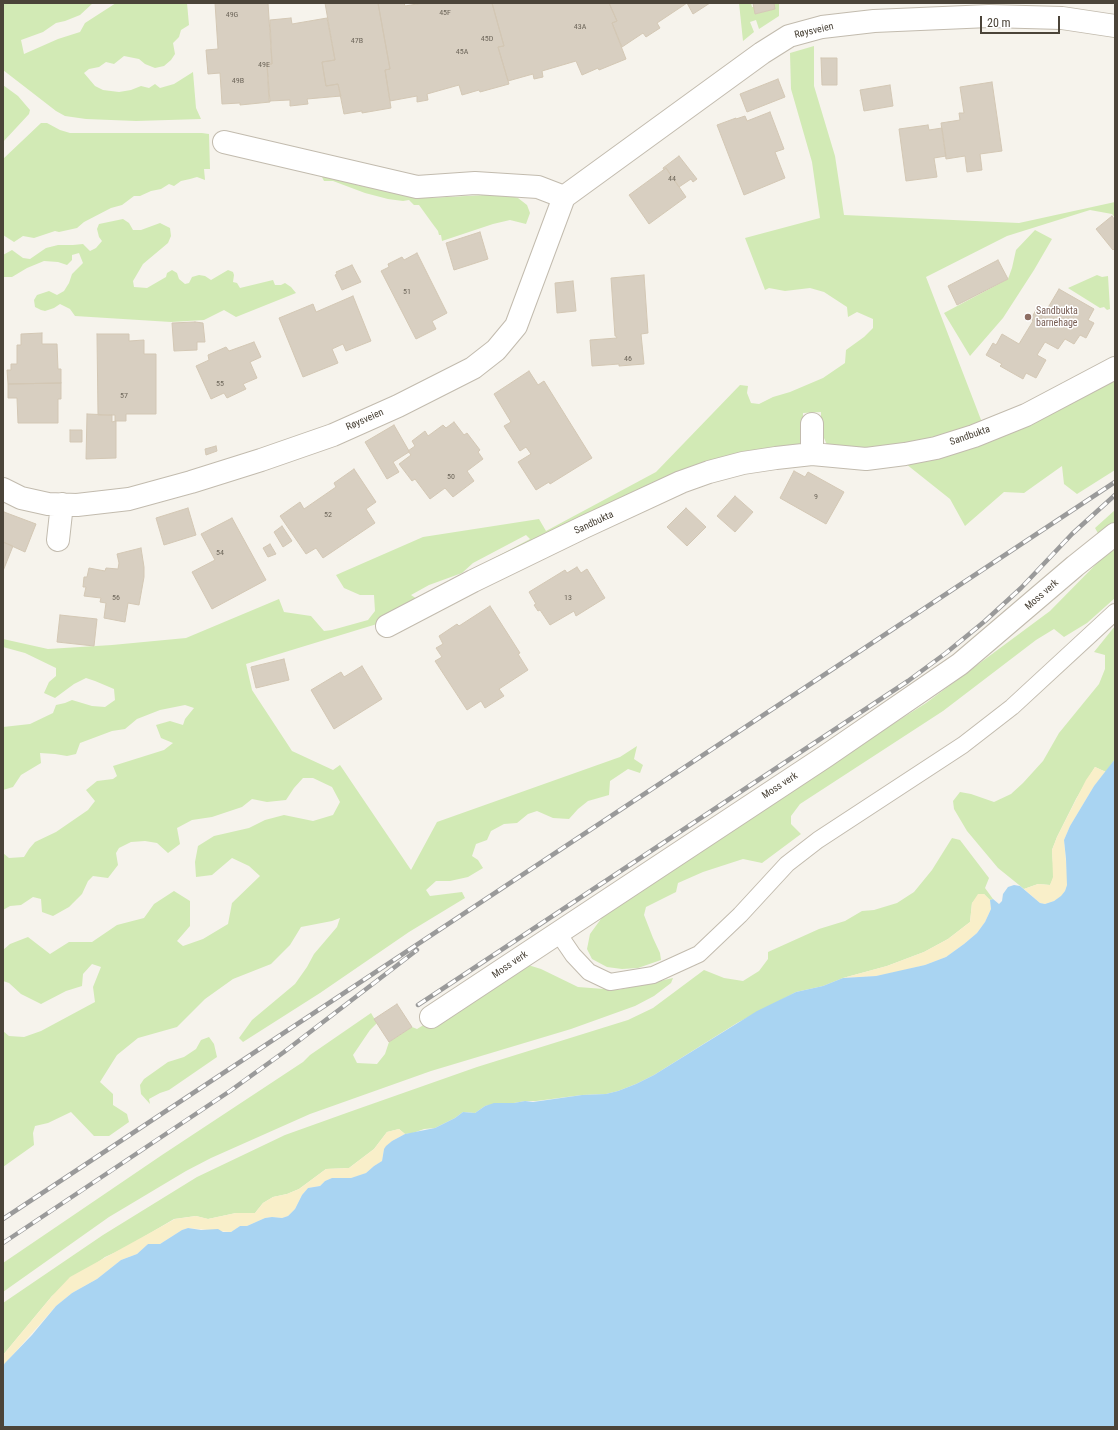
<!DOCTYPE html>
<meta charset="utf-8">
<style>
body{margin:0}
#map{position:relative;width:1118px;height:1430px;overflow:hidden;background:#f6f3ec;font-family:"Roboto Condensed",sans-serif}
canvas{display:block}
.frame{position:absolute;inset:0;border:4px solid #4b4439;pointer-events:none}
.scale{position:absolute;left:980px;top:16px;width:80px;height:18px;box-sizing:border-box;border:2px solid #4b4439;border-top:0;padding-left:5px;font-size:12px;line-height:14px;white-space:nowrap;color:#4b4439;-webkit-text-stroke:3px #fff;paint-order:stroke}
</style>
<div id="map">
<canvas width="1118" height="1430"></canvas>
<div class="frame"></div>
<div class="scale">20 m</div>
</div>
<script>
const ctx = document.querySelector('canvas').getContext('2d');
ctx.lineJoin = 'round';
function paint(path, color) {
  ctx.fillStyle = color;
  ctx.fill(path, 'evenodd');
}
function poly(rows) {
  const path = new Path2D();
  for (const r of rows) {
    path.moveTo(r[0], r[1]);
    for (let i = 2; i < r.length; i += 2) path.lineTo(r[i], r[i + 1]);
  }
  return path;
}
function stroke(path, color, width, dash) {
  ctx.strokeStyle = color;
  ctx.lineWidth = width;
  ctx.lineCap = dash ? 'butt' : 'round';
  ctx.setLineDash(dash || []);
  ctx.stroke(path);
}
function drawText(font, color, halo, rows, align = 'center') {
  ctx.font = font + ' "Roboto Condensed",sans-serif';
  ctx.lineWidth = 3;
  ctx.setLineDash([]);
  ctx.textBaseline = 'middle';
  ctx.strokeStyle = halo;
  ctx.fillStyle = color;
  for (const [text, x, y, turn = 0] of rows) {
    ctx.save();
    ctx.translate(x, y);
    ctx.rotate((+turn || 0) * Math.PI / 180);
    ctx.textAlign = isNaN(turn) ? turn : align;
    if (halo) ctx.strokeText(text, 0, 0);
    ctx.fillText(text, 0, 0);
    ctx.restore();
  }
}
const green = poly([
 [3,3,93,3,80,15,65,21,56,23,43,32,21,40,24,54,58,39,80,32,85,23,116,3,187,3,189,25,181,30,179,37,173,43,175,54,171,60,164,66,155,68,145,64,139,59,124,56,114,64,106,62,99,67,89,69,84,73,95,86,103,90,119,92,131,90,141,86,149,88,155,84,160,88,174,84,193,72,196,108,201,119,136,121,86,119,65,116,56,111,3,70],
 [739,3,751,3,752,7,754,7,755,14,775,9,774,3,779,3,779,16,759,29,756,20,750,22,754,32,743,41],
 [814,46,814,86,835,156,844,215,1019,223,1115,202,1115,218,1112,214,1090,210,1007,236,926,277,983,425,892,450,828,447,824,438,821,428,821,412,803,413,803,442,798,446,481,565,530,539,526,535,473,563,462,573,429,585,411,595,417,599,390,620,246,664,252,690,292,751,333,770,340,765,411,870,437,822,620,757,637,746,634,759,643,765,640,773,628,769,610,781,609,795,588,801,578,809,569,819,553,818,537,811,528,814,517,823,504,824,491,831,487,840,476,844,472,856,478,860,483,868,468,877,450,881,436,881,426,890,430,896,462,892,465,898,409,932,320,993,243,1042,239,1038,252,1020,295,984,307,967,314,954,337,927,340,918,332,921,301,927,290,945,271,964,233,979,205,999,177,1027,138,1038,117,1055,100,1082,113,1094,113,1105,127,1114,129,1122,109,1136,94,1136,71,1112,48,1123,35,1126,33,1133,34,1145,3,1167,3,1031,9,1036,24,1037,41,1031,95,1002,93,987,101,967,92,964,83,974,82,986,66,991,41,1004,21,994,9,983,3,981,3,950,10,944,28,937,50,954,69,942,92,942,117,925,144,918,154,904,174,891,190,901,190,926,177,941,183,946,203,939,228,924,232,903,260,876,249,866,232,858,212,875,196,877,195,862,198,846,214,836,249,828,265,820,284,815,313,821,333,815,340,802,332,787,313,778,303,778,294,788,286,800,267,802,252,799,242,807,212,817,192,820,177,828,180,844,168,853,157,843,145,841,131,842,119,848,116,853,118,865,108,878,93,876,88,881,82,894,69,907,53,916,42,912,41,899,33,897,21,905,10,906,3,910,3,853,9,858,24,857,29,849,35,842,56,832,88,810,95,801,86,790,97,781,113,779,117,776,113,766,164,750,173,743,161,738,156,725,170,721,183,725,185,719,194,708,185,705,160,710,137,719,125,729,112,731,80,743,76,754,67,756,55,754,40,753,41,763,21,775,13,787,3,790,3,727,30,724,53,713,56,705,65,703,72,700,92,706,105,707,115,700,114,689,95,681,86,678,74,684,55,698,44,693,49,682,56,676,56,668,25,653,3,647,3,639,48,649,112,645,186,638,279,599,284,612,311,616,324,631,332,630,368,620,375,611,374,595,360,595,344,588,336,575,423,537,539,519,546,531,656,472,740,385,748,386,747,393,751,403,759,404,773,397,790,392,823,378,845,363,846,350,864,337,873,328,873,319,857,312,848,317,847,307,824,292,810,288,785,291,769,288,765,290,745,238,820,218,812,162,791,89,790,53],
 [3,85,18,96,30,110,29,114,3,142],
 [41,123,47,123,60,130,70,133,202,133,209,134,210,169,204,169,205,180,197,177,190,179,181,181,174,186,169,184,161,189,151,191,140,196,134,196,122,205,111,208,84,222,77,228,59,232,55,231,34,238,23,236,14,242,3,235,3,159],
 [312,170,357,185,411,196,428,198,505,194,518,198,527,205,530,213,526,224,510,220,493,224,442,241,441,235,439,235,438,231,432,223,419,205,414,205,409,200,403,201,388,199,365,193,333,181,324,181,322,177,310,172],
 [123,219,129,223,133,230,141,230,160,223,170,228,171,236,168,243,143,264,133,281,134,287,147,288,166,277,167,273,172,270,177,273,179,279,185,284,189,283,192,277,199,275,205,276,211,280,228,270,233,272,234,275,233,282,237,283,240,288,273,280,275,285,281,285,285,283,291,287,296,293,236,317,224,310,204,320,171,322,75,316,70,309,60,304,54,308,45,311,41,310,35,307,34,300,37,295,49,291,57,295,64,291,69,283,72,274,83,263,79,253,72,255,72,260,67,265,58,262,44,261,27,268,12,277,3,277,3,255,12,250,23,258,30,259,46,248,58,245,73,245,83,244,90,251,96,248,102,241,99,237,97,229,99,224],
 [1035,230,1052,239,1034,270,1003,318,970,356,944,313,1008,279,1012,268,1016,250],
 [1097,275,1102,277,1108,276,1110,309,1107,310,1104,307,1100,308,1068,288],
 [1115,377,1115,470,1077,494,1064,484,1062,466,1024,493,1004,492,965,526,950,499,906,464],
 [1115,510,1115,525,1099,535,1095,528],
 [1115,547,1115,598,1087,623,1064,637,1054,629,1036,640,943,711,800,804,791,816,791,824,801,834,762,863,743,859,703,872,678,883,676,892,646,907,644,915,653,938,660,953,661,960,638,968,622,969,607,967,592,959,587,949,590,934,606,912,852,750,926,703,1050,611,1109,551],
 [1115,626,1115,759,1106,772,1095,767,1076,799,1057,837,1052,850,1054,877,1050,885,1038,884,1024,889,998,868,967,831,954,809,953,801,960,792,971,794,994,802,1011,794,1023,783,1043,761,1059,733,1099,684,1105,669,1105,655,1094,652],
 [952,838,960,840,989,878,985,888,993,899,990,900,984,894,972,903,970,922,948,939,924,952,887,966,843,978,823,986,796,992,737,1023,654,1075,636,1084,618,1091,606,1094,582,1095,536,1101,525,1101,514,1103,498,1103,485,1106,475,1113,463,1112,455,1118,435,1128,424,1129,413,1133,405,1134,399,1129,387,1132,374,1149,349,1168,326,1169,299,1189,287,1194,273,1197,263,1203,255,1213,236,1213,208,1219,196,1216,174,1219,125,1248,105,1257,52,1296,3,1355,3,1303,103,1235,197,1177,285,1135,352,1111,477,1067,628,1020,653,1008,704,970,724,978,743,981,759,971,768,959,768,952,819,929,845,921,862,911,874,910,897,903,914,892,932,870],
 [528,965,541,969,578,987,617,990,642,985,673,978,671,983,654,996,635,1006,571,1029,431,1071,310,1114,211,1158,186,1171,109,1217,3,1292,3,1263,162,1155,303,1062,310,1055,371,1013,377,1023,370,1030,353,1055,357,1063,377,1064,385,1054,389,1042,412,1027,417,1029,516,969],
 [209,1037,214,1044,217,1057,169,1090,160,1093,149,1099,150,1104,141,1094,140,1085,144,1079,168,1062,184,1057,196,1049,201,1040]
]);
const sand = poly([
 [1095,767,1106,772,1094,786,1070,826,1064,840,1067,873,1067,885,1065,891,1061,897,1054,901,1045,904,1040,903,1024,889,1038,884,1050,885,1053,877,1052,850,1057,837,1086,780],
 [978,894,984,894,990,900,991,909,985,922,977,933,964,944,946,957,925,965,901,971,876,976,843,978,887,966,924,952,948,939,970,922,972,903],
 [399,1129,405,1134,392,1141,384,1149,382,1161,379,1163,374,1166,366,1173,359,1176,351,1178,332,1178,325,1181,320,1186,308,1188,302,1195,295,1209,288,1216,282,1218,272,1217,265,1218,247,1226,240,1226,231,1232,188,1228,182,1230,160,1244,148,1244,137,1254,121,1260,97,1279,72,1293,56,1306,3,1366,3,1355,52,1296,70,1277,175,1219,196,1216,208,1219,236,1213,255,1213,263,1203,273,1197,287,1194,299,1189,326,1169,349,1168,374,1149,387,1132]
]);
const water = poly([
 [1115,759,1115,1427,3,1427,3,1366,5,1363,32,1335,56,1306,72,1293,97,1279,121,1260,137,1254,148,1244,160,1244,182,1230,188,1228,201,1230,218,1229,223,1232,231,1232,240,1226,247,1226,265,1218,272,1217,282,1218,288,1216,295,1209,302,1195,308,1188,320,1186,325,1181,332,1178,351,1178,366,1173,374,1166,382,1161,384,1149,386,1146,392,1141,405,1134,435,1128,455,1118,463,1112,475,1113,485,1106,494,1103,514,1103,525,1101,533,1102,582,1095,606,1094,618,1091,636,1084,654,1075,757,1011,796,992,823,986,843,978,876,976,925,965,946,957,964,944,977,933,985,922,991,909,990,900,993,899,999,904,1002,901,1003,894,1008,887,1014,885,1020,886,1040,903,1045,904,1054,901,1061,896,1065,891,1067,885,1066,859,1064,840,1070,826,1094,786]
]);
const building = poly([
 [215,3,268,3,272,64,267,64,270,102,240,105,240,103,222,104,220,73,208,74,206,50,218,49,215,3],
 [325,3,378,3,390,69,385,70,391,108,362,113,362,111,344,114,338,84,326,86,322,62,335,60,325,3],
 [378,3,404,3,405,6,423,3,492,3,504,46,498,47,509,84,480,92,479,90,462,95,459,85,427,94,428,100,417,102,417,96,390,101,385,70,390,69,378,3],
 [492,3,609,3,617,21,612,23,626,59,599,70,598,68,582,75,576,61,542,71,543,77,534,79,533,74,508,81,498,47,504,46,492,3],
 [609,3,710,3,693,14,687,3,657,23,660,28,646,37,643,33,622,47,612,23,617,21,609,3],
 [753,3,774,3,775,9,755,14,753,3],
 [291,18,292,24,327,18,335,60,322,62,326,86,338,84,341,96,307,99,308,104,290,106,290,100,269,101,267,64,272,64,270,20,291,18],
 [821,58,837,58,837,85,822,85,821,58],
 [778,79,785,97,747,112,740,94,778,79],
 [992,82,1002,151,980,154,982,170,967,172,965,156,946,159,941,123,960,120,959,113,964,113,960,87,992,82],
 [890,85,893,106,864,111,860,90,890,85],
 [770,112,784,149,775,152,785,178,744,195,717,125,736,118,736,119,745,116,747,121,770,112],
 [928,125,929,130,942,128,946,156,934,158,937,177,906,181,899,129,928,125],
 [679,156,697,179,693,182,691,179,679,187,666,168,664,170,663,168,679,156],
 [666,168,686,197,649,224,629,195,666,168],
 [1112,216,1115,220,1115,248,1113,250,1096,229,1112,216],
 [480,232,488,259,454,270,446,243,480,232],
 [417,253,447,313,432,321,436,329,416,339,381,271,389,267,388,264,402,257,404,260,417,253],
 [998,260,1008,279,957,305,948,286,998,260],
 [352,265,361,282,342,290,335,275,337,274,336,272,352,265],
 [644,275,648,333,641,334,644,364,619,366,619,364,592,366,590,340,617,338,616,336,615,336,611,278,644,275],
 [573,281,576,311,557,313,555,283,573,281],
 [1059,289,1094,309,1088,320,1094,323,1086,338,1080,335,1074,344,1065,339,1058,349,1045,342,1037,355,1046,360,1036,378,1026,373,1023,379,1000,366,1002,364,986,355,993,343,996,345,1002,334,1019,344,1033,321,1031,319,1038,306,1046,311,1059,289],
 [353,296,371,341,346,351,343,344,332,349,338,363,303,377,279,318,313,304,316,312,353,296],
 [195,322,203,323,205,342,197,342,197,350,174,351,172,323,195,322],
 [42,333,42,344,57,344,58,369,61,369,61,383,8,384,7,370,11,370,11,364,17,364,17,345,21,345,21,334,42,333],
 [97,334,129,334,129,341,144,340,144,354,156,354,156,414,126,414,126,421,115,421,115,415,98,415,97,334],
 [254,342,261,357,250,362,257,378,243,384,246,389,227,398,224,393,211,399,196,366,209,360,208,355,226,347,229,351,254,342],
 [529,371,538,385,544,381,592,458,550,484,549,482,536,490,518,462,531,454,526,447,520,451,504,426,511,422,494,394,529,371],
 [61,383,61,399,58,399,58,423,18,423,17,398,8,398,8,384,61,383],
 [87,414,112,415,112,422,116,421,116,458,86,459,87,414],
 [454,422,464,435,467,433,480,450,478,452,483,459,467,471,474,481,453,497,445,488,430,499,415,479,412,481,399,464,411,455,408,451,415,446,412,441,425,431,428,436,443,425,446,428,454,422],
 [394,425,409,451,409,452,393,462,399,472,387,479,365,442,394,425],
 [70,430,82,430,82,442,70,442,70,430],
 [216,446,217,451,206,455,205,449,216,446],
 [354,469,376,502,366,509,375,523,323,558,316,548,306,554,280,516,300,502,304,509,336,487,334,483,354,469],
 [794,471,805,477,808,472,844,492,826,524,780,498,794,471],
 [735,496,753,512,735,532,717,516,735,496],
 [188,508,196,535,164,545,156,518,188,508],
 [686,508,706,527,687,546,667,527,686,508],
 [4,512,36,524,25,552,3,542,3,515,4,512],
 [232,518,266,580,212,609,192,572,215,560,201,534,232,518],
 [282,526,292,541,283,547,274,532,282,526],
 [3,542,13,546,3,571,3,542],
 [270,544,276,554,268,557,263,548,270,544],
 [141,548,144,567,144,577,139,605,128,603,125,622,104,618,106,603,100,602,101,598,84,596,86,587,83,587,84,577,87,577,89,568,105,571,106,568,118,569,119,563,117,554,141,548],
 [577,567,581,573,587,569,605,598,576,616,574,611,550,625,540,610,538,611,534,605,536,604,529,592,565,570,567,573,577,567],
 [490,606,520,653,518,654,528,670,499,689,504,696,485,708,481,701,467,710,435,661,442,657,436,648,443,644,439,636,457,624,459,626,490,606],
 [60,615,97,619,94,646,57,642,60,615],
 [284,659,289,680,256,688,251,667,284,659],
 [362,666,382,699,334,729,311,690,341,672,344,677,362,666],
 [397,1004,412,1027,389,1042,374,1019,397,1004]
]);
const service = poly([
 [558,933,573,955,589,972,610,982,653,975,699,954,740,915,787,864,818,840,963,745,1012,707,1115,612]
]);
const minor = poly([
 [224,142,417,187,475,183,538,187,564,197],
 [812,424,812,454],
 [3,489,21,498,48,504,77,505,129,499,191,482,261,460,333,435,398,406,473,368,496,350,516,326,564,197,762,53,789,36,822,27,874,21,989,16,1062,18,1115,26],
 [58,540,62,504],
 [387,626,473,581,584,527,681,482,709,472,743,463,776,458,812,454,866,459,905,454,936,448,974,436,1026,415,1115,368],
 [431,1017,826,756,960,664,1075,566,1115,534]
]);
const rail = poly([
 [418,1005,908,681,946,653,985,621,1021,588,1072,534,1115,495],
 [3,1219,1115,482],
 [3,1243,230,1091,284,1052,417,950]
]);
const markers = [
 [1028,317,4,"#8d6e63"]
];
const numberNames = [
 ["45F",445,13],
 ["49G",232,15],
 ["43A",580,27],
 ["45D",487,39],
 ["47B",357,41],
 ["45A",462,52],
 ["49E",264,65],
 ["49B",238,81],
 ["44",672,179],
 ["51",407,292],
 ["46",628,359],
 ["55",220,384],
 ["57",124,396],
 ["50",451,477],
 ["9",816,497],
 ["52",328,515],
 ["54",220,553],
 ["56",116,598],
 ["13",568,598]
];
const streetNames = [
 ["Røysveien",814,31,-13],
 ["Røysveien",365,420,-24],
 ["Sandbukta",970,436,-19],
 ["Sandbukta",594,523,-25],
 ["Moss verk",1042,595,-41],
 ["Moss verk",780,786,-33],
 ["Moss verk",510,965,-34]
];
const educationNames = [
 ["Sandbukta",1036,311],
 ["barnehage",1036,323]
];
paint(green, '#d2eab5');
paint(sand, '#f9efc9');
paint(water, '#a9d4f2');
paint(building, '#d8cfc1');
stroke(building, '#d3c7b4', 1);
stroke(service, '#c2bbae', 18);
stroke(minor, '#c2bbae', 24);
stroke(service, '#fff', 16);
stroke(minor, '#fff', 22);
stroke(rail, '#9a9a9a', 4.5);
stroke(rail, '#fff', 3, [9]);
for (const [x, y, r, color] of markers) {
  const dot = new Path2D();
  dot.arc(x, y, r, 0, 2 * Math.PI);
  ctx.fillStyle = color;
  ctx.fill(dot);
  stroke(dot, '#fff', 1.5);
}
drawText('8px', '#6e675b', null, numberNames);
drawText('10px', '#4b4439', '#fff', streetNames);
drawText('10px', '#785e54', '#fff', educationNames, 'left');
</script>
